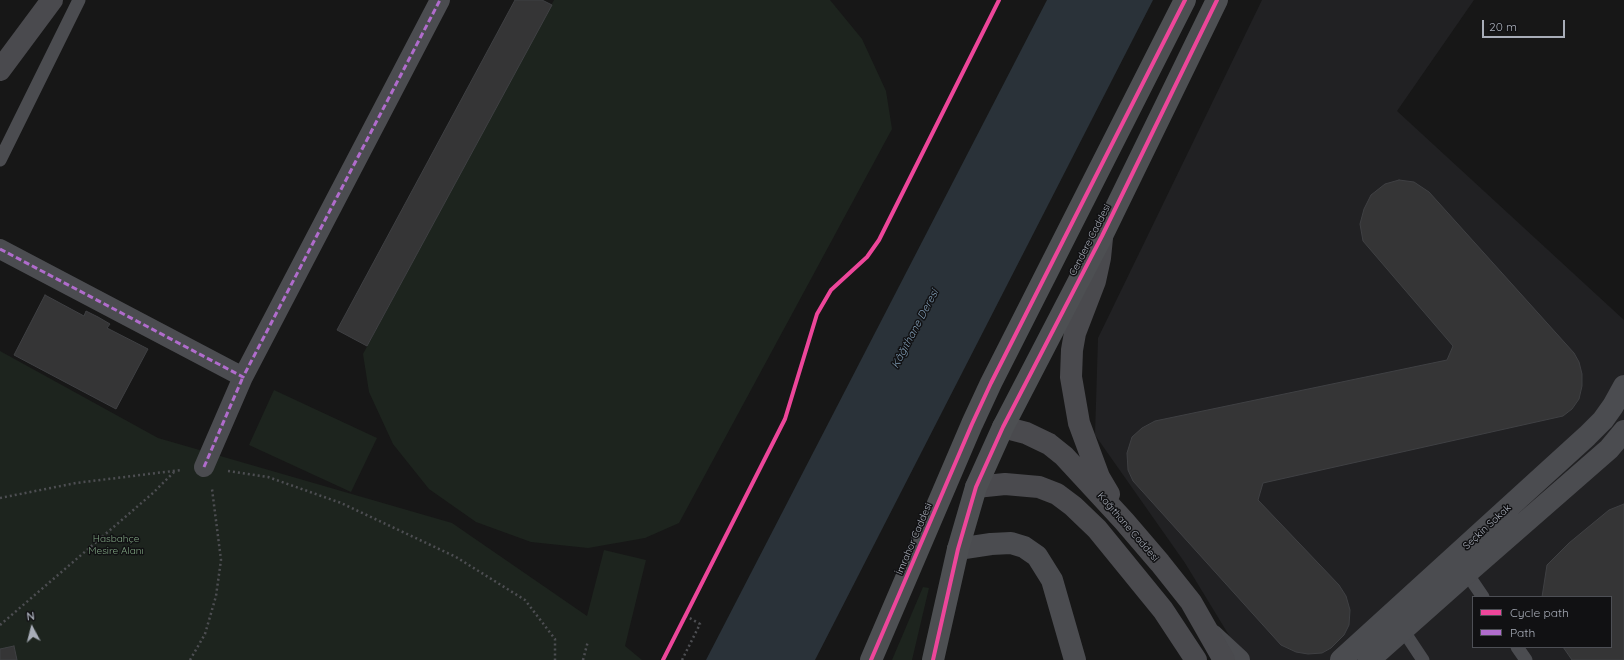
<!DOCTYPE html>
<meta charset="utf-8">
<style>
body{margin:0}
#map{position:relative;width:1624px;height:660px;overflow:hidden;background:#171717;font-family:Quicksand,sans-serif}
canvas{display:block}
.legend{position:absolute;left:1472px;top:596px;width:140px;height:52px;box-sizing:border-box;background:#111113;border:1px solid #4d4f55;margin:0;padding:5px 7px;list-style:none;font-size:12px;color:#a8adb8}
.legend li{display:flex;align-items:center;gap:8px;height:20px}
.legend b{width:20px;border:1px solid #4d4f55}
.north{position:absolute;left:12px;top:608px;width:40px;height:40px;-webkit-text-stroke:3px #111113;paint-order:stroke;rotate:353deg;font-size:11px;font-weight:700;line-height:16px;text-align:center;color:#a8adb8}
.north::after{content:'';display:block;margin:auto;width:14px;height:18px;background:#a8adb8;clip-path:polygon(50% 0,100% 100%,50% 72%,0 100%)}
.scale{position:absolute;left:1482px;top:20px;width:83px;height:18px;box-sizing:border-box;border:2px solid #a8adb8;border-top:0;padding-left:5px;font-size:12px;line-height:14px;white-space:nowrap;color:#a8adb8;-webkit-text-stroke:3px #111113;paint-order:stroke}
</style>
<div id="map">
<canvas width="1624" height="660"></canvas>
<ul class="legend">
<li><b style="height:5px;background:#ed469a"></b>Cycle path</li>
<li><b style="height:5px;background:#b06ccc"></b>Path</li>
</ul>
<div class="north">N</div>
<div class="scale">20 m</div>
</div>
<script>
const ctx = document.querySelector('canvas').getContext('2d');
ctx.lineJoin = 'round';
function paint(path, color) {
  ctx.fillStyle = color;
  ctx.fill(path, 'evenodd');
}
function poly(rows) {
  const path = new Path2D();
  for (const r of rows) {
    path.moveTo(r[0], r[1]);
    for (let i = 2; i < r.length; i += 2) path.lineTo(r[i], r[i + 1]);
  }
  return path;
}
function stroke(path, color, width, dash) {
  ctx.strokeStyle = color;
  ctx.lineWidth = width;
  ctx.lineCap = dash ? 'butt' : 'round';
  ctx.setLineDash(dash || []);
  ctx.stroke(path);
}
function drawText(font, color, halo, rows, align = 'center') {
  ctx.font = font + ' Quicksand,sans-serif';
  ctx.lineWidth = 3;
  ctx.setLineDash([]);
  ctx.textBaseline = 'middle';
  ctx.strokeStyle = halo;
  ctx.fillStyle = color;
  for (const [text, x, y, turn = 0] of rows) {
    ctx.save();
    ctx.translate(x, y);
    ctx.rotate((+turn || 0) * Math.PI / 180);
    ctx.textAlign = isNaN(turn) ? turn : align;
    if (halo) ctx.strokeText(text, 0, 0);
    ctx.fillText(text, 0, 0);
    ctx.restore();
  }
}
const built = poly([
 [1262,0,1474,0,1397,111,1624,320,1624,660,1244,660,1185,563,1095,435,1098,338],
 [1473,597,1611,597,1611,647,1473,647]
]);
const green = poly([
 [554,0,830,0,862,39,886,91,892,129,679,523,645,538,588,548,531,542,476,522,429,489,393,444,369,392,363,354],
 [0,351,158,438,452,523,587,616,604,550,646,560,625,646,642,660,0,660],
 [274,390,377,438,351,492,249,445],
 [923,587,929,588,912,660,892,660]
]);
const water = poly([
 [1047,0,1153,0,815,660,706,660]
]);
const building = poly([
 [515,0,542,0,552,5,367,346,337,330,515,0],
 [1399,180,1414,182,1429,192,1574,353,1579,362,1582,374,1582,386,1579,399,1572,409,1563,416,1263,483,1258,500,1339,585,1346,596,1350,610,1349,625,1344,635,1331,648,1322,653,1308,654,1296,652,1281,645,1133,481,1128,470,1127,453,1132,437,1142,428,1155,421,1447,360,1453,346,1363,241,1360,224,1364,209,1371,195,1385,184,1399,180],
 [45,295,84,316,86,311,98,317,110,324,107,328,148,349,116,409,14,355,45,295],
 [1624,504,1624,660,1572,660,1563,647,1611,647,1611,597,1542,597,1547,565,1569,543,1609,510,1624,504],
 [14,646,17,660,0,660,0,649,14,646]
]);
const path = poly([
 [228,471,268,477,341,503,456,557,525,600,555,639,555,660],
 [0,498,76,483,181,470],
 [0,625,153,493,175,471],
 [190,660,205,634,216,596,221,560,212,489],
 [583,660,588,641],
 [682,660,700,624,686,616]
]);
const service = poly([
 [0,160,79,0],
 [1464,569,1483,597],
 [1403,630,1423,660],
 [1517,647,1526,660]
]);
const pedestrian = poly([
 [0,249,243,377,440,0],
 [204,467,243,377]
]);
const minor = poly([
 [1212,635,1239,660],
 [1341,660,1587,436,1603,420,1613,406,1624,386],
 [1369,660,1467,573,1609,449,1624,431]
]);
const tertiary = poly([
 [958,549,991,544,1011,543,1024,547,1037,556,1052,580,1075,660]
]);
const secondary = poly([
 [0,70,52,0],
 [1102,238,1100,258,1095,281,1075,333,1072,350,1071,377,1079,423,1099,477,1109,494],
 [1003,427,1026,433,1049,444,1064,456,1124,521,1160,563,1191,602,1224,660],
 [976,487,1005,484,1039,487,1057,494,1073,506,1097,529,1163,610,1196,660]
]);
const primary = poly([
 [871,660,972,424,991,383,1185,0],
 [933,660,958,549,976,487,1003,427,1102,236,1217,0]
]);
const quiet = poly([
 [0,249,243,377,440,0],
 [204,467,243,377]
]);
const cycleway = poly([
 [663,660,785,419,817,314,831,290,867,257,879,240,999,0],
 [871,660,972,424,991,383,1185,0],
 [933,660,958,549,976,487,1003,427,1102,236,1217,0]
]);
const streetNames = [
 ["Cendere Caddesi",1090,240,-63],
 ["Kağıthane Caddesi",1128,527,49],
 ["Seçkin Sokak",1487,527,-43],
 ["İmrahor Caddesi",914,539,-67]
];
const parkNames = [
 ["Hasbahçe",116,539],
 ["Mesire Alanı",116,551]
];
const waterNames = [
 ["Kâğıthane Deresi",915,329,-62]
];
paint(built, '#212123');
paint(green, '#1d241e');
paint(water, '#2a3239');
paint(building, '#353536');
stroke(building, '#3f4043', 1);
stroke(path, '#4d4e52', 2.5, [2, 3]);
stroke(service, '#4b4c50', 13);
stroke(pedestrian, '#4b4c50', 20);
stroke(minor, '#4b4c50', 22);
stroke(tertiary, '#4b4c50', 22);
stroke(secondary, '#4a4a4e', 22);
stroke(primary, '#4d4f52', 22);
stroke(quiet, '#b06ccc', 3, [6, 3]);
stroke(cycleway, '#ed469a', 4);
drawText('10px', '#a8adb8', '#111113', streetNames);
drawText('10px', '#7fa381', '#111113', parkNames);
drawText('italic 11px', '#7f9bb3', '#111113', waterNames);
</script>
